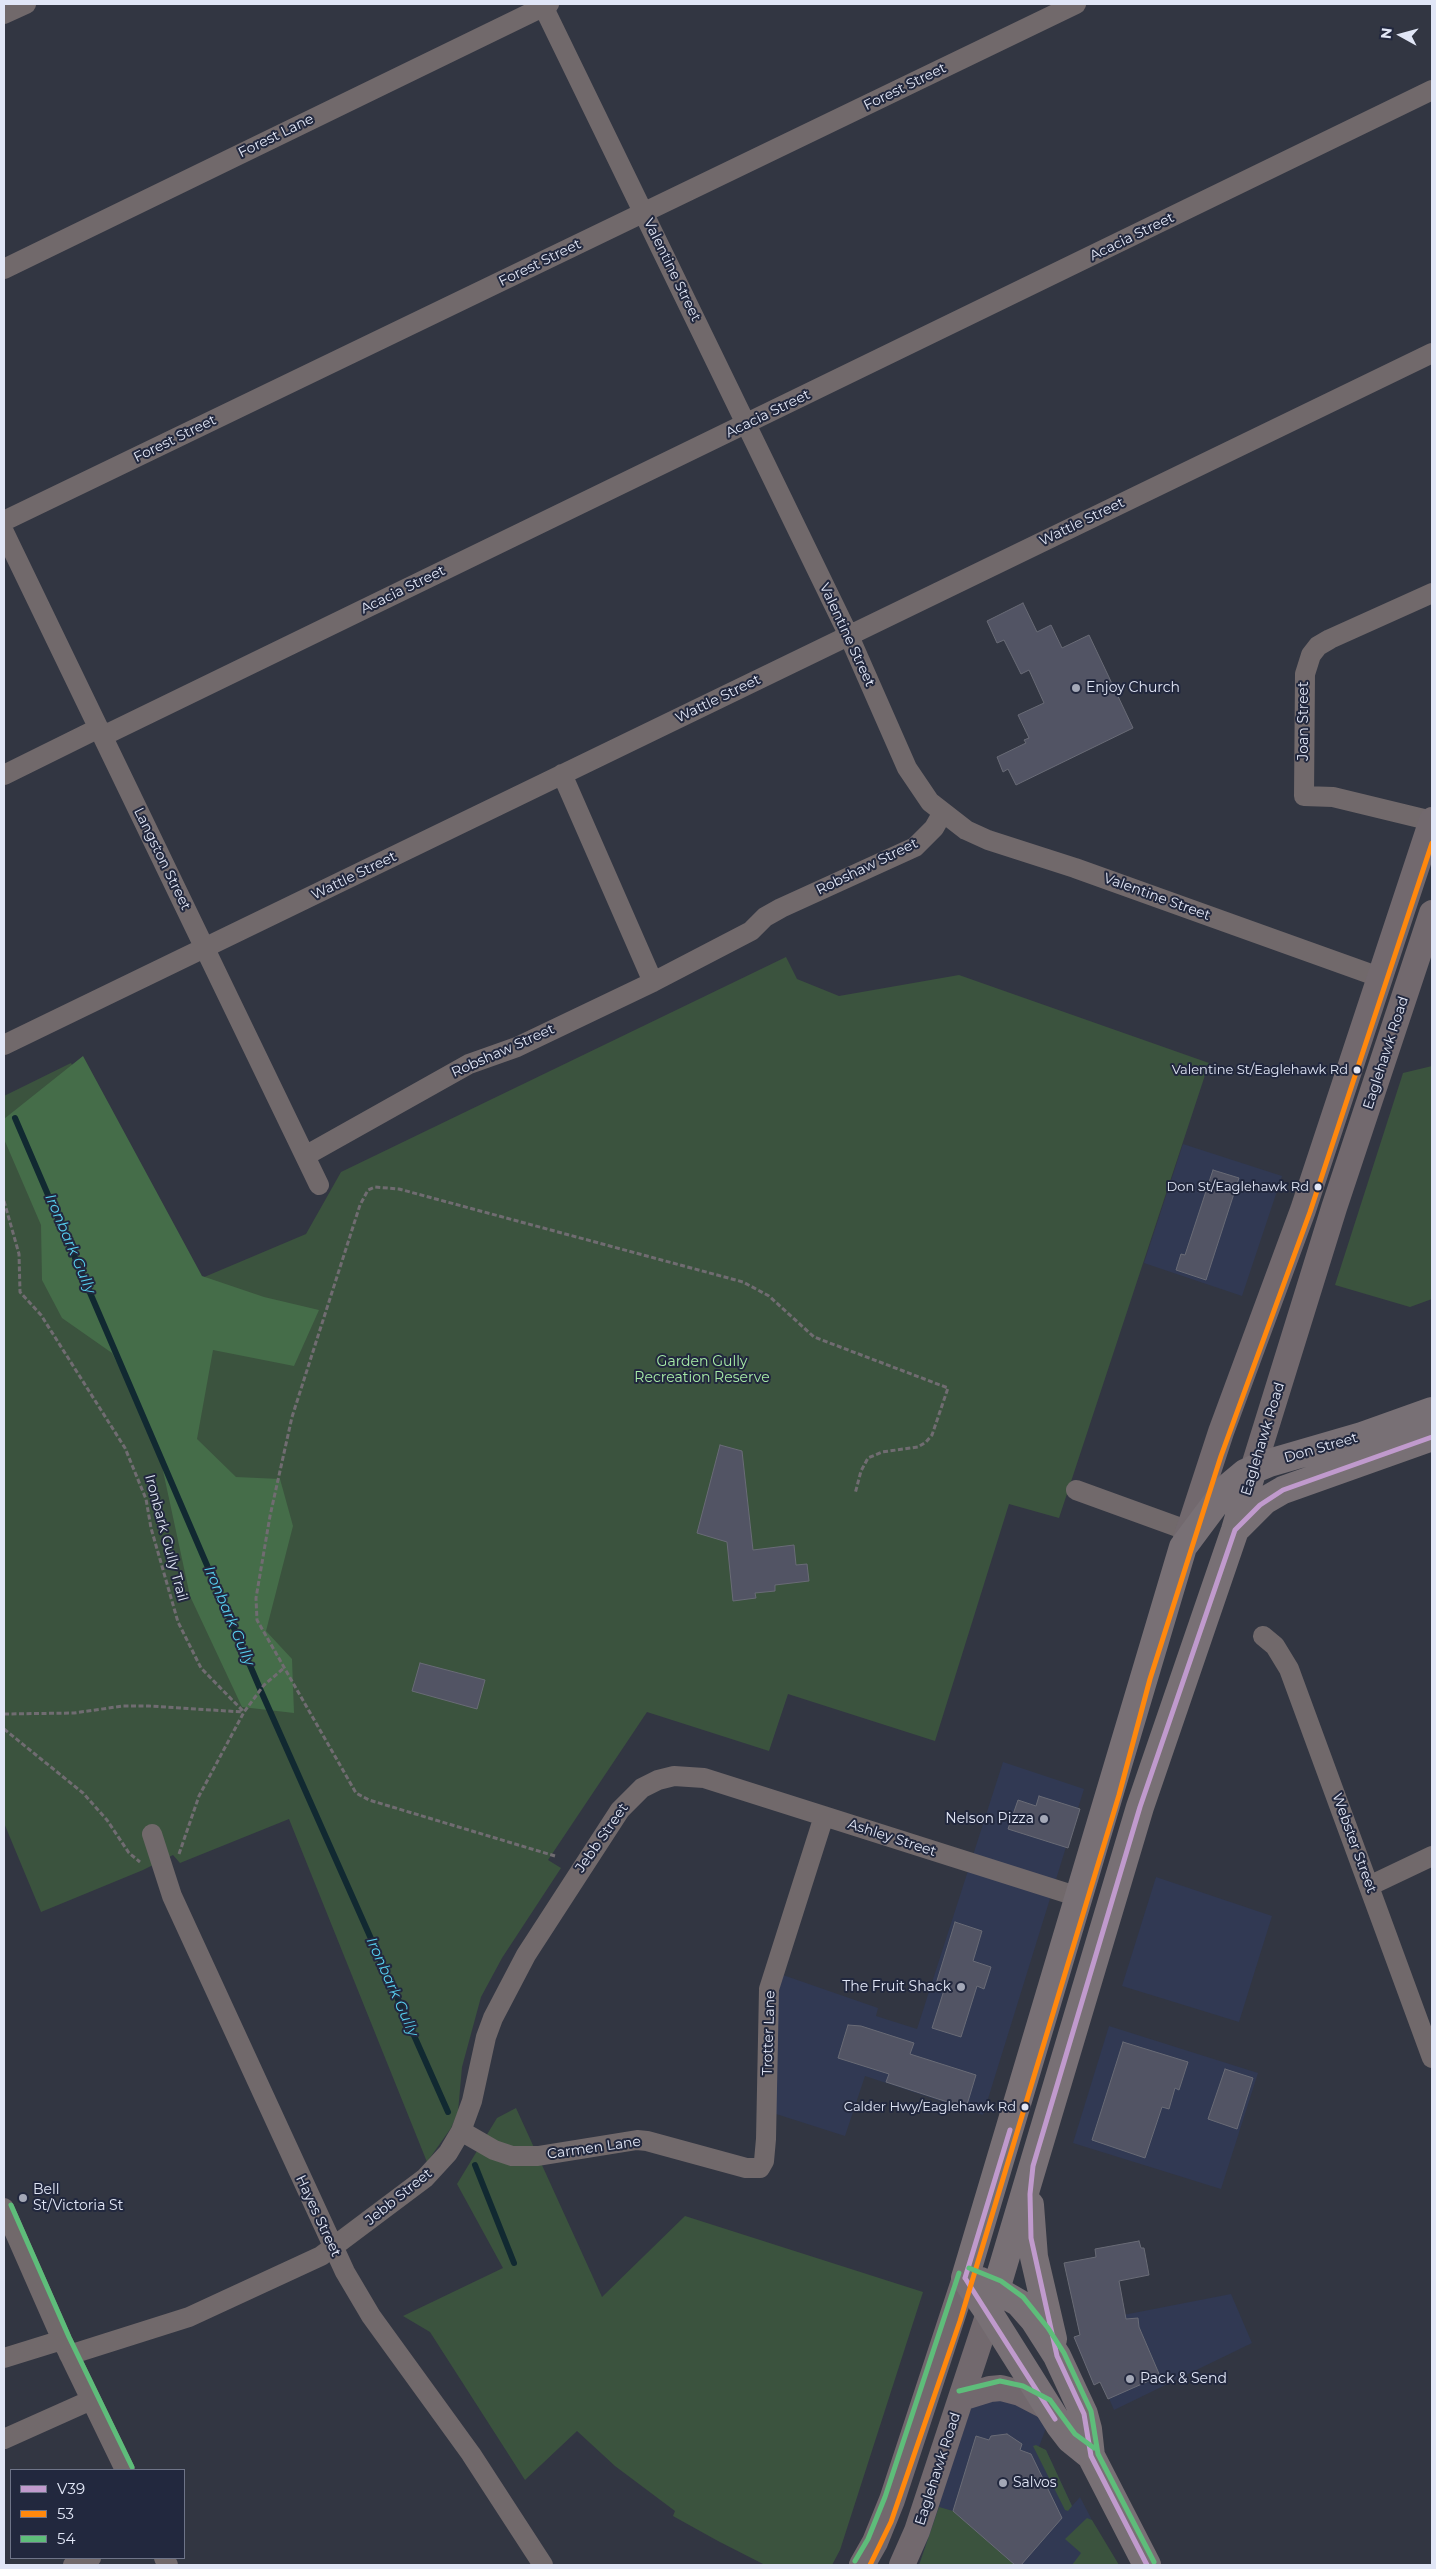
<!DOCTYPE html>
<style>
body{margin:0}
#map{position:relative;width:1436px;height:2569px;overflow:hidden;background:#323642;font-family:Montserrat,sans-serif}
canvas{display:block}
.frame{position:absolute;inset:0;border:5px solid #e1e6f6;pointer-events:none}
.legend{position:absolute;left:10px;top:2469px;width:175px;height:90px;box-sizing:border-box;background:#22283e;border:1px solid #6e7488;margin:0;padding:6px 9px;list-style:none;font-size:15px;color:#e1e6f6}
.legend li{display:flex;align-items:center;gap:10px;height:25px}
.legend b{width:25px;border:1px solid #6e7488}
.north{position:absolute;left:1376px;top:10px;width:50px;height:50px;-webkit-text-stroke:4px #22283e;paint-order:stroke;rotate:277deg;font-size:14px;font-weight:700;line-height:20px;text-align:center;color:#e1e6f6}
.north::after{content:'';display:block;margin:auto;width:18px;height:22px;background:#e1e6f6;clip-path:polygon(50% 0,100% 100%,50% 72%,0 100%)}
</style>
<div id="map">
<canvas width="1436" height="2569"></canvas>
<div class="frame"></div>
<ul class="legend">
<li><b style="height:6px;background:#c09acd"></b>V39</li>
<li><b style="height:6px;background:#ff880d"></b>53</li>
<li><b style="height:6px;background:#5ebd7a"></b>54</li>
</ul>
<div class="north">N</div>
</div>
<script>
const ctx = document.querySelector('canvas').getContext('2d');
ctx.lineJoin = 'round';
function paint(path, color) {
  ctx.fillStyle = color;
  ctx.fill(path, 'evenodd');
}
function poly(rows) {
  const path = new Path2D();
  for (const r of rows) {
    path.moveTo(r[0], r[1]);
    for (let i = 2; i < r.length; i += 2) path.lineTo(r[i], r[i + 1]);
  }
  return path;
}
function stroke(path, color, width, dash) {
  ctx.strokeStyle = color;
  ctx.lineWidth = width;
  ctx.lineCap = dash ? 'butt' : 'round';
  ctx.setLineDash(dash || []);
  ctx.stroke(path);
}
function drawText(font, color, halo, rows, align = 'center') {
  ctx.font = font + ' Montserrat,sans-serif';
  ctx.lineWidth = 4;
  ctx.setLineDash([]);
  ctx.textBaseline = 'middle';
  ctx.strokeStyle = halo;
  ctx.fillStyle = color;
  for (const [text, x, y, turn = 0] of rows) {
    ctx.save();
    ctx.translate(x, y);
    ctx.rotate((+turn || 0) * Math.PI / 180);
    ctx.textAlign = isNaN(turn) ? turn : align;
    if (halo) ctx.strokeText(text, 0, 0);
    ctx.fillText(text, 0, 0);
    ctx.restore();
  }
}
const built = poly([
 [1183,1144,1282,1176,1242,1296,1144,1263],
 [1003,1762,1084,1789,983,2115,865,2076,845,2136,773,2113,774,2002,780,1974,878,2008,876,2016,917,2029],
 [1156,1877,1272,1916,1239,2022,1122,1986],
 [1109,2026,1258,2073,1221,2189,1073,2143],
 [1231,2294,1252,2343,1114,2410,1077,2324],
 [990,2398,1027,2403,1047,2425,1039,2447,1046,2450,1072,2506,1080,2497,1108,2551,1119,2565,919,2565,971,2408]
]);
const green = poly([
 [786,957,797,979,839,996,959,975,1209,1063,1059,1518,1009,1504,935,1741,788,1694,769,1751,647,1712,548,1860,561,1868,502,1958,481,1997,462,2067,458,2112,451,2128,427,2162,289,1819,180,1863,173,1855,143,1870,41,1912,4,1823,4,1096,71,1063,183,1286,306,1234,341,1172],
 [1432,1066,1432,1299,1410,1307,1335,1285,1403,1073],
 [516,2108,602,2297,685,2216,923,2292,840,2550,832,2565,765,2565,718,2541,673,2516,675,2511,615,2466,577,2431,525,2480,430,2332,403,2316,503,2268,457,2184,497,2118],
 [1036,2445,1046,2450,1072,2506,1068,2511,1065,2510,1033,2446],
 [939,2507,953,2511,1015,2565,919,2565],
 [1087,2518,1092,2520,1119,2565,1072,2565,1081,2553,1065,2539]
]);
const forest = poly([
 [83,1056,202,1276,264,1297,319,1310,294,1366,213,1350,197,1439,236,1477,280,1479,293,1526,266,1631,292,1659,294,1713,242,1707,190,1596,157,1443,112,1353,62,1318,42,1280,41,1225,4,1139,4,1119]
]);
const stream = poly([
 [15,1118,261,1691,448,2112],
 [475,2165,514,2263]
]);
const building = poly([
 [1023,603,1037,632,1051,625,1062,648,1089,635,1133,728,1016,785,1008,769,1003,772,997,757,1026,743,1024,740,1029,738,1018,715,1044,703,1029,670,1021,674,1004,640,997,643,987,621,1023,603],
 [1213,1170,1239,1178,1206,1280,1176,1270,1181,1254,1185,1255,1213,1170],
 [720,1445,742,1451,753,1550,794,1545,796,1565,807,1564,809,1581,775,1585,775,1591,755,1593,756,1598,733,1601,727,1542,697,1533,720,1445],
 [420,1663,485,1680,477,1709,412,1691,420,1663],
 [1039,1796,1080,1809,1068,1848,1008,1829,1018,1800,1036,1806,1039,1796],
 [955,1922,982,1931,973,1961,991,1967,984,1989,977,1986,961,2037,932,2028,945,1987,936,1984,955,1922],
 [848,2025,861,2026,914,2043,910,2054,976,2075,966,2108,886,2082,889,2074,838,2058,848,2025],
 [1123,2042,1188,2062,1179,2090,1175,2088,1169,2109,1162,2107,1145,2158,1092,2140,1123,2042],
 [1225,2069,1253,2078,1237,2129,1208,2119,1225,2069],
 [1139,2241,1141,2248,1144,2248,1149,2275,1119,2281,1126,2319,1138,2318,1139,2327,1160,2376,1108,2399,1100,2382,1094,2385,1074,2337,1080,2335,1064,2263,1096,2257,1095,2249,1139,2241],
 [1007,2434,1022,2444,1020,2450,1031,2454,1062,2518,1021,2565,1015,2565,953,2511,976,2436,989,2440,991,2436,1007,2434]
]);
const path = poly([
 [4,1201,19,1254,20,1292,41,1315,125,1448,146,1499,151,1528,178,1622,201,1668,244,1712],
 [4,1714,74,1713,123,1706,149,1706,243,1712],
 [4,1729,83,1793,107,1820,129,1853,140,1862],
 [179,1854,199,1796,244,1712,264,1685,284,1668],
 [555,1856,369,1800,356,1793,257,1620,256,1598,270,1516,292,1417,360,1205,368,1190,375,1187,399,1189,743,1282,769,1296,814,1337,948,1388,932,1435,926,1442,918,1447,882,1452,868,1458,861,1471,855,1494]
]);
const minor = poly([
 [542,4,849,636,907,768,930,802,966,830,988,840,1075,868,1379,977],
 [4,14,26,4],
 [4,269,549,4],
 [4,521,1076,4],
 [4,532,319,1185],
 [103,736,1432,90],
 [562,774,653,982],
 [4,775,99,728],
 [1432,821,1333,797,1304,796,1305,674,1311,655,1318,646,1330,639,1432,593],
 [4,1045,1432,353],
 [305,1156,469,1064,517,1047,653,982,751,931,765,917,781,908,915,847,934,828,942,814],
 [1076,1490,1189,1531],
 [1263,1636,1275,1646,1289,1669,1432,2058],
 [152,1834,172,1896,345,2272,371,2316,471,2454,543,2565],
 [1369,1886,1432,1856],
 [461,2131,494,2150,512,2156,538,2156,637,2140,647,2141,746,2168,760,2168,764,2161,766,2139,769,1989,824,1816],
 [4,2208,62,2340,125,2470],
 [69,2355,189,2317,321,2256,425,2178,448,2153,461,2131,472,2101,486,2037,493,2018,526,1955,620,1810,642,1788,658,1780,674,1776,704,1778,1079,1897],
 [4,2358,62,2340],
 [4,2439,91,2400],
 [164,2558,168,2565],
 [73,2565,91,2558]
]);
const major = poly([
 [1253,1469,1334,1208,1432,913],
 [1186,1539,1221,1432,1303,1210,1432,820],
 [961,2398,990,2389,1001,2388,1020,2393,1045,2406],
 [862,2565,875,2542,892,2500,965,2278],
 [902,2565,917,2531,989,2313]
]);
const highway = poly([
 [1238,1527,1264,1501,1283,1490,1432,1437],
 [1030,2205,1034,2257,1053,2339],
 [981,2281,1019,2303,1034,2320,1057,2356,1084,2414,1088,2429,1091,2456,1147,2565],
 [989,2313,1140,1807,1235,1530,1253,1469],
 [1091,2456,1070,2439,1060,2426,989,2313,965,2278,1183,1547,1227,1488,1245,1473,1269,1463,1362,1436,1432,1411]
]);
const bus1 = poly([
 [965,2278,1010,2130],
 [965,2278,1055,2419],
 [1147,2565,1091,2456,1084,2414,1057,2356,1031,2238,1030,2194,1033,2166,1140,1807,1235,1530,1260,1505,1283,1490,1432,1437]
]);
const bus2 = poly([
 [870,2565,891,2522,960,2321,1119,1795,1150,1679,1221,1456,1310,1212,1432,843]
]);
const bus3 = poly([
 [11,2205,69,2337,132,2467],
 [969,2268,1001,2281,1023,2297,1048,2328,1064,2353,1091,2411,1098,2454,1154,2562],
 [959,2391,1000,2381,1023,2386,1050,2400,1075,2434,1094,2448],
 [855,2561,868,2539,885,2497,959,2273]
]);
const markers = [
 [1076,688,5,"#a4a8b7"],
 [1357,1070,4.5,"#e1e6f6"],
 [1318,1187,4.5,"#e1e6f6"],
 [1044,1819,5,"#a4a8b7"],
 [961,1987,5,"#a4a8b7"],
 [1025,2107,4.5,"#e1e6f6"],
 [23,2198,5,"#a4a8b7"],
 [1130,2379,5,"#a4a8b7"],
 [1003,2483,5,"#a4a8b7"]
];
const busNames = [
 ["Valentine St/Eaglehawk Rd",1348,1070],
 ["Don St/Eaglehawk Rd",1309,1187],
 ["Calder Hwy/Eaglehawk Rd",1016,2107]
];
const streetNames = [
 ["Forest Street",905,87,-26],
 ["Forest Lane",276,136,-26],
 ["Acacia Street",1132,237,-26],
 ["Forest Street",540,263,-26],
 ["Valentine Street",672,270,64],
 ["Acacia Street",768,414,-26],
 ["Forest Street",175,439,-26],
 ["Wattle Street",1082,522,-26],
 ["Acacia Street",403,590,-26],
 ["Valentine Street",847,635,65],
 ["Wattle Street",718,699,-26],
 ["Joan Street",1304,721,-90],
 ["Langston Street",162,859,64],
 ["Robshaw Street",867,867,-26],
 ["Wattle Street",354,876,-26],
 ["Valentine Street",1157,897,20],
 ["Robshaw Street",503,1051,-24],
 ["Eaglehawk Road",1386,1053,-72],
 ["Eaglehawk Road",1263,1439,-73],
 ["Don Street",1321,1448,-16],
 ["Ironbark Gully Trail",166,1538,75],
 ["Jebb Street",602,1838,-55],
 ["Ashley Street",892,1838,18],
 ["Webster Street",1354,1843,70],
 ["Trotter Lane",769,2033,-88],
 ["Carmen Lane",594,2148,-8],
 ["Jebb Street",399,2197,-39],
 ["Hayes Street",318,2216,65],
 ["Eaglehawk Road",938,2469,-72]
];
const poiNames = [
 ["Enjoy Church",1086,688],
 ["Nelson Pizza",1034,1819,"right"],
 ["The Fruit Shack",951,1987,"right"],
 ["Bell",33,2190],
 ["St/Victoria St",33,2206],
 ["Pack & Send",1140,2379],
 ["Salvos",1013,2483]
];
const parkNames = [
 ["Garden Gully",702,1362],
 ["Recreation Reserve",702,1378]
];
const waterNames = [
 ["Ironbark Gully",70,1244,67],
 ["Ironbark Gully",229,1616,67],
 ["Ironbark Gully",392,1987,66]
];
paint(built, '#313953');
paint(green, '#3b533e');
paint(forest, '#456d49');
stroke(stream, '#112931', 6);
paint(building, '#525464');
stroke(building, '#696b76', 1);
stroke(path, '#706c71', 3, [5, 2.5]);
stroke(minor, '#71696b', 20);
stroke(major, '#72696e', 26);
stroke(highway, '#787075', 28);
stroke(bus1, '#c09acd', 5);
stroke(bus2, '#ff880d', 5);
stroke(bus3, '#5ebd7a', 5);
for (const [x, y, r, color] of markers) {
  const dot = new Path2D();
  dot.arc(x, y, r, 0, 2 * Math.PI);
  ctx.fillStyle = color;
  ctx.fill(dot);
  stroke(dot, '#22283e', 2);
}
drawText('13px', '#e1e6f6', '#22283e', busNames, 'right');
drawText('14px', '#e1e6f6', '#22283e', streetNames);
drawText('14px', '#e1e6f6', '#22283e', poiNames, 'left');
drawText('14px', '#a7eba7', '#22283e', parkNames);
drawText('italic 15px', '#57d1f0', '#22283e', waterNames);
</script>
